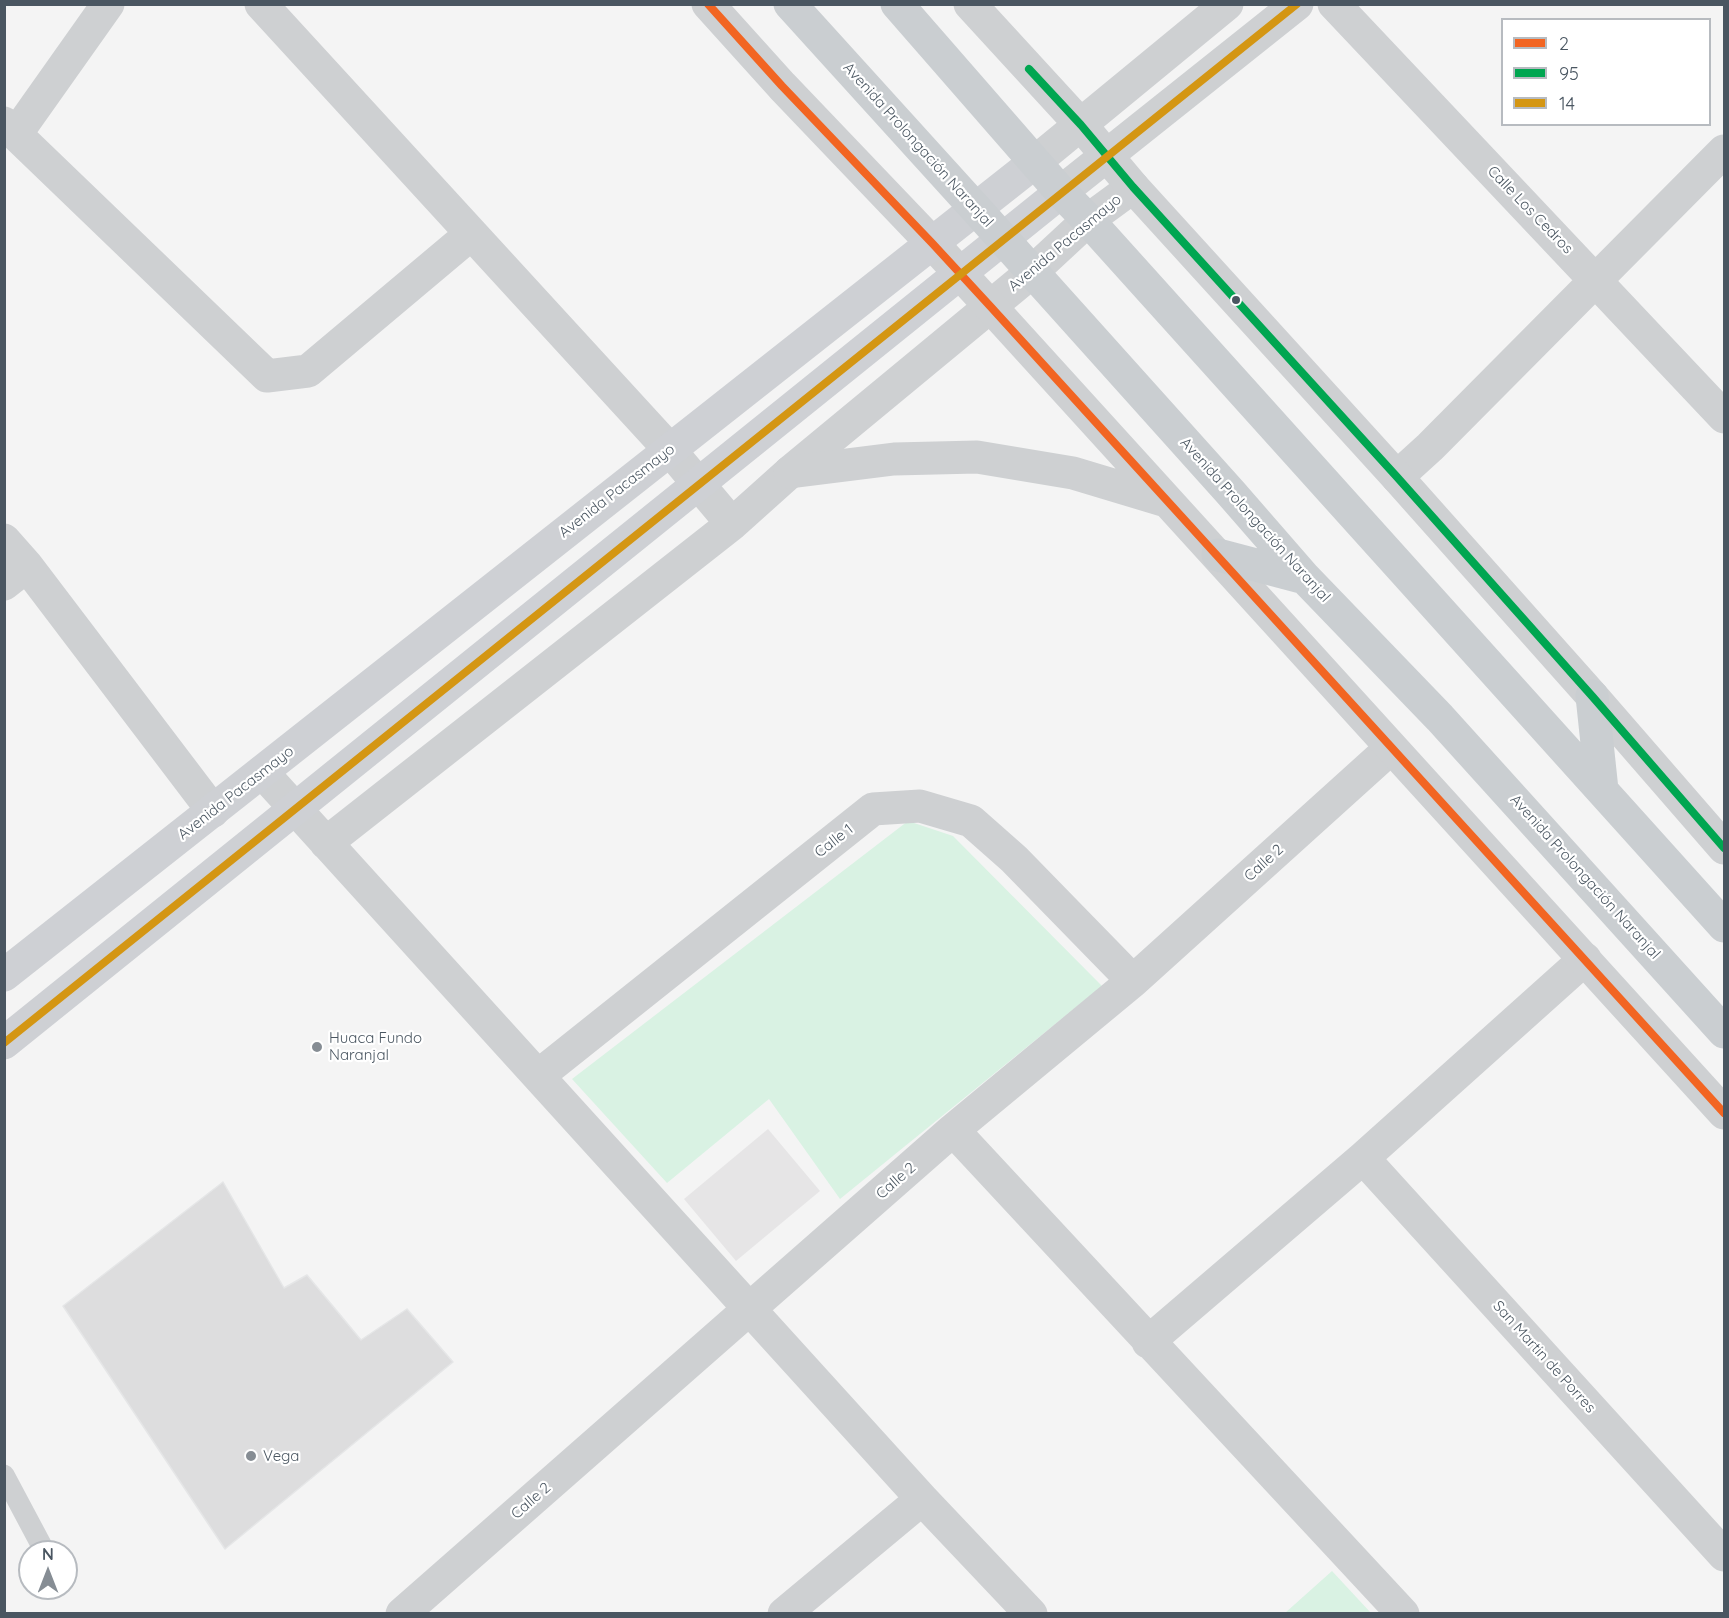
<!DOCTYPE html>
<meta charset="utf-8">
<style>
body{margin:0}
#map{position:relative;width:1729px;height:1618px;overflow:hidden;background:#f4f4f4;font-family:Quicksand,sans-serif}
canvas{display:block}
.frame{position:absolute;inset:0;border:6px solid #4a5661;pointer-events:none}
.legend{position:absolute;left:1501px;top:18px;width:210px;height:108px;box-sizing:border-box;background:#fff;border:2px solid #b7bbc0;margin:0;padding:8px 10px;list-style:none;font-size:18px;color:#4a5661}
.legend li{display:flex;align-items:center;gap:12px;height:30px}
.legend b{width:30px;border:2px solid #b7bbc0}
.north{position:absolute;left:18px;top:1540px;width:60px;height:60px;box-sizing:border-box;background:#fff;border:2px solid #b7bbc0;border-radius:50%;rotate:0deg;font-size:16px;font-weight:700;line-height:24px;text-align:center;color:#4a5661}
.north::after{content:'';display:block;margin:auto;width:21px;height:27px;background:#868d94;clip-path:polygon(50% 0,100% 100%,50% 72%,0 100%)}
</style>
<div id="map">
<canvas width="1729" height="1618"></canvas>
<div class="frame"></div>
<ul class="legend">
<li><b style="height:8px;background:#f26522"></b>2</li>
<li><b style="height:8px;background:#00a651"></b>95</li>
<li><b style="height:8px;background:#d49613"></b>14</li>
</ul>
<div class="north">N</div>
</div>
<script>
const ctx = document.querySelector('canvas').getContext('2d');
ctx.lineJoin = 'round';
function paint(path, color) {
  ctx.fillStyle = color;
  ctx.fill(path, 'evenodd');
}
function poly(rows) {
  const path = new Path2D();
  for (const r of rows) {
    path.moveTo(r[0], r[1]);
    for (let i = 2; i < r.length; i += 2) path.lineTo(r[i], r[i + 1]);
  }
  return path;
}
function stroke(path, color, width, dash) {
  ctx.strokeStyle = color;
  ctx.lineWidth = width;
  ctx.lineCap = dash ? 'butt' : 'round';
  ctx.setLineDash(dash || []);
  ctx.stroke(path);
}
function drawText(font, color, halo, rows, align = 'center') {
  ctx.font = font + ' Quicksand,sans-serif';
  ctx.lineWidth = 4.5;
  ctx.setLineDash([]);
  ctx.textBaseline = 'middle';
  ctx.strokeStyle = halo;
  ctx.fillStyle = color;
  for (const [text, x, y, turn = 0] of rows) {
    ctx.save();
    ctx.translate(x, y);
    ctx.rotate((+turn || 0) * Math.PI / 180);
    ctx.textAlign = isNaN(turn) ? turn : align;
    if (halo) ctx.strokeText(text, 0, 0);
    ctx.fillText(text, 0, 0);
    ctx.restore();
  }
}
const education = poly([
 [768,1129,820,1191,736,1261,684,1199]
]);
const green = poly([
 [908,821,953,836,1102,986,840,1199,769,1099,667,1183,572,1079],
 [1332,1571,1371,1613,1284,1613,1285,1613]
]);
const building = poly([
 [223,1182,284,1288,307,1275,361,1340,407,1309,453,1362,225,1549,63,1306,223,1182]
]);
const service = poly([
 [4,1475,45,1552]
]);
const minor = poly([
 [261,4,669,449,732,524],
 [1334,4,1724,417],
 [4,123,267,376,308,371,471,234],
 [16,134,108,4],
 [1397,477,1430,447,1724,151],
 [4,540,27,566,213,811],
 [4,584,27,566],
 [262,772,922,1499,1031,1614],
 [326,843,732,524,790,472,1032,272,1088,220,1133,187],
 [538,1076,873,809,920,806,971,821,1014,859,1133,981],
 [953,1130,1403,1614],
 [1363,1158,1724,1555],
 [1148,1342,1363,1158,1585,959],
 [402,1614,953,1130,1133,981,1391,748],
 [784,1614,922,1499]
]);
const tertiary = poly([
 [708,4,782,86,932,243,990,306,1724,1113],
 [970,4,1081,125,1133,187,1397,477,1592,696,1724,848],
 [1035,162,1227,4],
 [1061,192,1297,4],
 [790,472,894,459,977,457,1073,473,1166,501]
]);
const secondary = poly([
 [4,975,1035,162],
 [4,1043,1061,192]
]);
const primary = poly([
 [790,4,976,209,1231,493,1305,578,1440,718,1724,1032],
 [897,4,1061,192,1088,220,1724,926],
 [1218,555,1305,578],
 [1592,696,1602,790]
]);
const bus1 = poly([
 [708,4,782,86,932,243,990,306,1724,1113]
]);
const bus2 = poly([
 [1029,69,1081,125,1133,187,1397,477,1592,696,1724,848]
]);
const bus3 = poly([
 [4,1043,1297,4]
]);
const markers = [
 [1236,300,5,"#4a5661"],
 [317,1047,6,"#868d94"],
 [251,1456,6,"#868d94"]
];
const streetNames = [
 ["Avenida Prolongación Naranjal",918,145,48],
 ["Calle Los Cedros",1530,210,46],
 ["Avenida Pacasmayo",1065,243,-40],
 ["Avenida Pacasmayo",617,491,-38],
 ["Avenida Prolongación Naranjal",1255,520,48],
 ["Avenida Pacasmayo",236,793,-38],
 ["Calle 1",834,841,-38],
 ["Calle 2",1264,863,-42],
 ["Avenida Prolongación Naranjal",1585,877,48],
 ["Calle 2",896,1181,-41],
 ["San Martin de Porres",1544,1357,48],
 ["Calle 2",531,1501,-41]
];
const poiNames = [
 ["Huaca Fundo",329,1038],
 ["Naranjal",329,1055],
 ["Vega",263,1456]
];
paint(education, '#e6e5e6');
paint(green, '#d9f2e3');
paint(building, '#ddddde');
stroke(building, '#e5e6e7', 1.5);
stroke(service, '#ced0d2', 21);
stroke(minor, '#ced0d2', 33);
stroke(tertiary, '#ced0d2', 33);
stroke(secondary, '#ced0d4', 33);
stroke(primary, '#caced1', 33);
stroke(bus1, '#f26522', 8);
stroke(bus2, '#00a651', 8);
stroke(bus3, '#d49613', 8);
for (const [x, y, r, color] of markers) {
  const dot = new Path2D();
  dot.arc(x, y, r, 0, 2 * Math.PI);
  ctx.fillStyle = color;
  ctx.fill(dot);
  stroke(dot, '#fff', 2);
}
drawText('15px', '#4a5661', '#fff', streetNames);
drawText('15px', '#4a5661', '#fff', poiNames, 'left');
</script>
